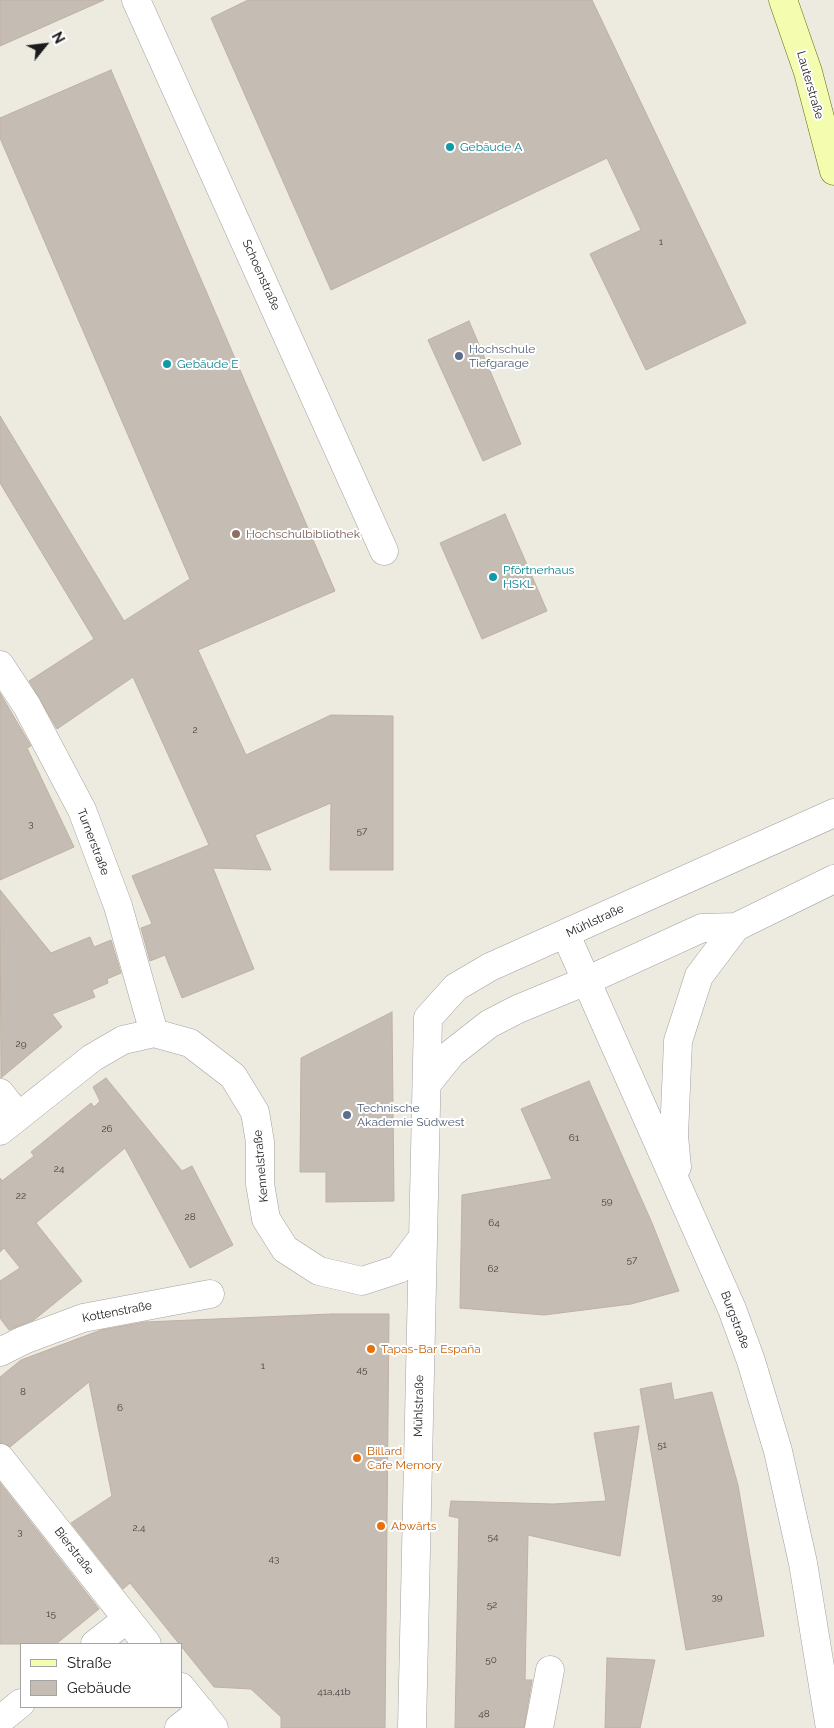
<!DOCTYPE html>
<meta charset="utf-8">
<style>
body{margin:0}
#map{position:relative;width:834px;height:1728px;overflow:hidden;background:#edeae0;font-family:Raleway,sans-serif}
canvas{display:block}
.legend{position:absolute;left:20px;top:1643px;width:162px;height:65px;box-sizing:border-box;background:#fff;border:1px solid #a4a4a4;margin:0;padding:6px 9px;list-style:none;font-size:15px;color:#1b1b1b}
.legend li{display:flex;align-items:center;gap:10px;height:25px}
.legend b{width:25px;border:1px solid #a4a4a4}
.north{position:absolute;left:20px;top:20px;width:50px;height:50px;-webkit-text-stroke:4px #fff;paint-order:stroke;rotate:61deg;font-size:14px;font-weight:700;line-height:20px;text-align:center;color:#1b1b1b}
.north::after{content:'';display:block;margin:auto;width:18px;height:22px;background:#1b1b1b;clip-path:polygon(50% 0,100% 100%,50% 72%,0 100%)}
</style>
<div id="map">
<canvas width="834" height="1728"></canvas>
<ul class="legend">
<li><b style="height:6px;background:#f3fcaf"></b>Straße</li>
<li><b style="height:14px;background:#c5bcb3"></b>Gebäude</li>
</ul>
<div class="north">N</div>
</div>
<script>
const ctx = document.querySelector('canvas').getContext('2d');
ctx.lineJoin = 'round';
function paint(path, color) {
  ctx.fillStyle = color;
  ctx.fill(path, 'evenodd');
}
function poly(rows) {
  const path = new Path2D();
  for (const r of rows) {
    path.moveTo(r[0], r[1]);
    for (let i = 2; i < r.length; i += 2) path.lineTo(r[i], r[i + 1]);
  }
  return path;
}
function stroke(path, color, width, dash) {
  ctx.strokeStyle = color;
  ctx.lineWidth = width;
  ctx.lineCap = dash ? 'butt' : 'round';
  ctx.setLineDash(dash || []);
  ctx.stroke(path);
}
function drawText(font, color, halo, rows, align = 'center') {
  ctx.font = font + ' Raleway,sans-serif';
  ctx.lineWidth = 4;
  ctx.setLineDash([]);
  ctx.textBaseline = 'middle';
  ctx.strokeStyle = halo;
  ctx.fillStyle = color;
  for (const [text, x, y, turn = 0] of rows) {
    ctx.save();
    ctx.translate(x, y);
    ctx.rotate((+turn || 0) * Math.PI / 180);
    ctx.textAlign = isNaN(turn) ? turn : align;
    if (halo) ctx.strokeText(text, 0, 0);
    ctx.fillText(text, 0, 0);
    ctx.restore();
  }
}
const building = poly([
 [0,0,104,0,0,46,0,0],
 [248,0,592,0,746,323,646,370,590,254,641,230,607,158,331,290,211,18,248,0],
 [111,70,335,591,198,650,246,755,331,715,393,716,393,870,330,870,331,803,255,835,271,870,213,868,254,969,182,998,165,955,150,961,141,928,152,924,132,876,209,845,133,677,57,729,29,681,94,639,0,483,0,416,124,621,190,579,0,138,0,118,111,70],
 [469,321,521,444,483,461,428,340,469,321],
 [505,514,547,611,482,639,440,543,505,514],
 [0,693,31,746,27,748,74,847,0,880,0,693],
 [0,890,51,953,90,937,94,947,111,940,121,973,107,979,108,983,92,990,95,997,52,1014,62,1027,1,1078,0,890],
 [392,1012,394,1201,326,1202,326,1172,300,1172,301,1058,392,1012],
 [106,1078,182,1171,192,1166,233,1245,190,1268,125,1148,36,1223,82,1281,34,1320,9,1330,0,1318,0,1281,20,1268,4,1248,0,1252,0,1178,2,1181,34,1156,31,1152,91,1103,94,1107,100,1101,93,1087,106,1078],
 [589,1081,652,1223,679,1291,631,1304,544,1315,460,1308,462,1195,552,1179,521,1109,589,1081],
 [332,1314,389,1314,385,1728,281,1728,281,1717,251,1689,214,1687,130,1583,123,1589,71,1523,112,1496,89,1382,10,1447,0,1443,0,1377,21,1360,101,1330,145,1322,332,1314],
 [671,1383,674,1400,712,1392,738,1485,764,1636,686,1650,640,1389,671,1383],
 [639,1426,620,1556,528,1535,525,1680,532,1680,524,1728,455,1728,459,1518,449,1516,451,1501,553,1504,606,1501,594,1433,639,1426],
 [0,1483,99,1609,56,1644,0,1644,0,1483],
 [607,1658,655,1660,640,1728,605,1728,607,1658]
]);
const minor = poly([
 [136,0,384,551],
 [0,665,27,706,82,810,118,906,154,1033],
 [566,935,732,1309,751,1361,778,1451,803,1563,830,1728],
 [427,1084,452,1053,489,1024,518,1009,586,981,702,928,736,927],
 [0,1093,18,1116],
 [0,1131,92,1058,123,1040,154,1033,190,1043,233,1076,255,1112,260,1142,260,1184,266,1219,285,1249,319,1271,362,1281,399,1269,423,1237],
 [677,1167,674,1136,678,1041,699,976,736,927,834,879],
 [0,1352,24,1340,83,1318,210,1294],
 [0,1458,147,1644],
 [95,1644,127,1619],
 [181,1687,214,1728],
 [0,1720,21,1703],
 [179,1728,201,1711],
 [412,1728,428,1018,456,987,490,967,834,813],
 [539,1728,550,1670]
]);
const secondary = poly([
 [783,0,808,72,834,171]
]);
const markers = [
 [450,147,5,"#0f9aa8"],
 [459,356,5,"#5c6f8a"],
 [167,364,5,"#0f9aa8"],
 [236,534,5,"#8d6e63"],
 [493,577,5,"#0f9aa8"],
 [347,1115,5,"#5c6f8a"],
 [371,1349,5,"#e8710a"],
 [357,1458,5,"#e8710a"],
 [381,1526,5,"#e8710a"]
];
const numberNames = [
 ["1",661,242],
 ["2",195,730],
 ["3",31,824],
 ["57",362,831],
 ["29",21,1044],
 ["26",107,1129],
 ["61",574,1138],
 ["24",59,1169],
 ["22",21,1196],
 ["59",607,1201],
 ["28",190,1217],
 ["64",494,1223],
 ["57",632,1260],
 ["62",493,1269],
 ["1",263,1366],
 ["45",362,1370],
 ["8",23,1392],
 ["6",120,1408],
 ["51",662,1445],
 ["2,4",139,1528],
 ["3",20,1532],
 ["54",493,1537],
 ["43",274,1559],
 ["39",717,1597],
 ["52",492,1605],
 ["15",51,1614],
 ["50",491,1660],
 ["41a,41b",334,1692],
 ["48",484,1714]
];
const streetNames = [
 ["Lauterstraße",810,85,74],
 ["Schoenstraße",261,275,66],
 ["Turnerstraße",93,842,69],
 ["Mühlstraße",595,921,-25],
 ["Kennelstraße",261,1166,-95],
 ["Kottenstraße",117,1312,-11],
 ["Burgstraße",735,1320,69],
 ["Mühlstraße",419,1406,-89],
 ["Bierstraße",74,1551,52]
];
const cultureNames = [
 ["Gebäude A",460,147],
 ["Gebäude E",177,364],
 ["Pförtnerhaus",503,570],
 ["HSKL",503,584]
];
const serviceNames = [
 ["Hochschule",469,349],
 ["Tiefgarage",469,363],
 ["Technische",357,1108],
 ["Akademie Südwest",357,1122]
];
const educationNames = [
 ["Hochschulbibliothek",246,534]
];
const foodNames = [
 ["Tapas-Bar España",381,1349],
 ["Billard",367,1451],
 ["Cafe Memory",367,1465],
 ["Abwärts",391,1526]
];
paint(building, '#c5bcb3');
stroke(building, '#bfb1a2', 1);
stroke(minor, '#a2a2a2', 29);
stroke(secondary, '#607300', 29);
stroke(minor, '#fff', 28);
stroke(secondary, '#f3fcaf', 28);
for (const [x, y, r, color] of markers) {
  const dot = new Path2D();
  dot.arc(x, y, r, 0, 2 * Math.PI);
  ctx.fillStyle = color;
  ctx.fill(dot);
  stroke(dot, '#fff', 2);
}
drawText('10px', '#464341', null, numberNames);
drawText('12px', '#1b1b1b', '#fff', streetNames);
drawText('12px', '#0d838f', '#fff', cultureNames, 'left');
drawText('12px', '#4e5e75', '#fff', serviceNames, 'left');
drawText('12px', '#785e54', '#fff', educationNames, 'left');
drawText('12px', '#c56008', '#fff', foodNames, 'left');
</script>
